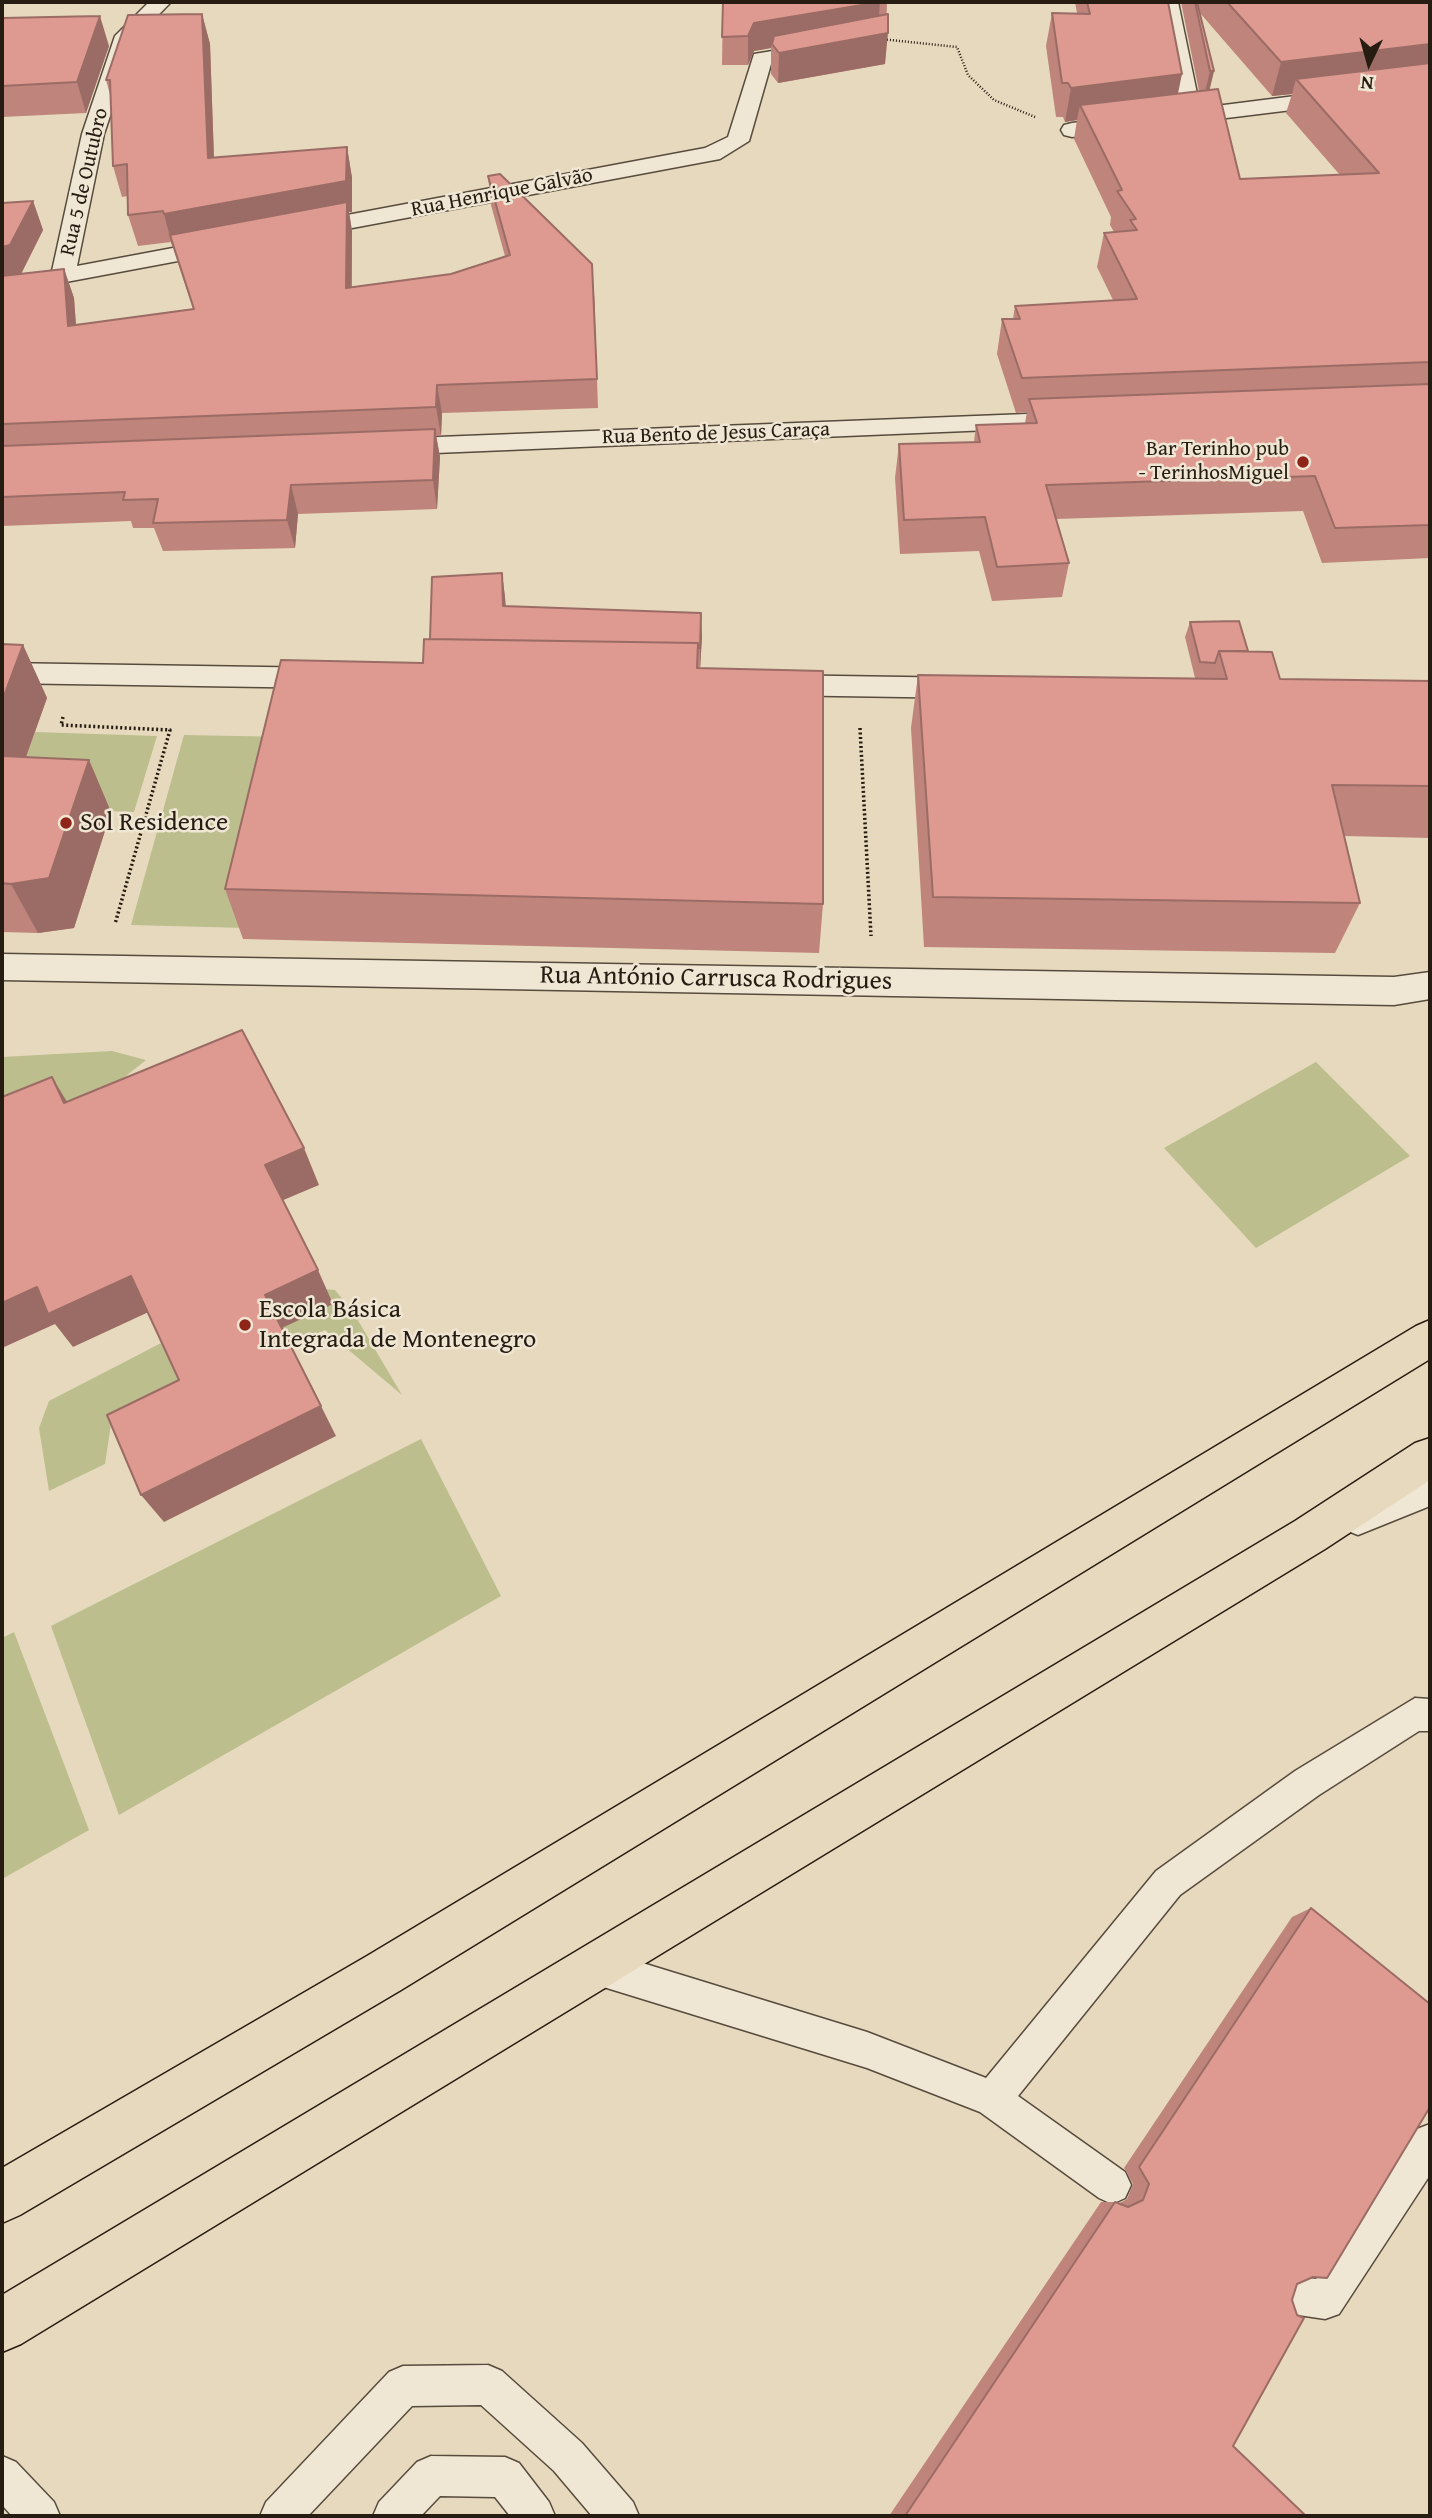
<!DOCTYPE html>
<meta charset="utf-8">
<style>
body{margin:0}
#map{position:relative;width:1432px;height:2518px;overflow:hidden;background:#e7d9bd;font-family:"Gentium Book Plus",serif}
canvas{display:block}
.frame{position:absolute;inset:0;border:4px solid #271c12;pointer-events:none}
.north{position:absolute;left:1334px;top:28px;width:70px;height:70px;-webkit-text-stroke:5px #efe6d4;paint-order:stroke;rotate:185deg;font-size:19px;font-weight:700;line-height:28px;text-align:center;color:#271c12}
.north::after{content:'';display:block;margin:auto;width:24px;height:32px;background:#271c12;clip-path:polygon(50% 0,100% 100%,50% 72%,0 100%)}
</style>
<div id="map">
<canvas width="1432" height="2518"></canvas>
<div class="frame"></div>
<div class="north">N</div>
</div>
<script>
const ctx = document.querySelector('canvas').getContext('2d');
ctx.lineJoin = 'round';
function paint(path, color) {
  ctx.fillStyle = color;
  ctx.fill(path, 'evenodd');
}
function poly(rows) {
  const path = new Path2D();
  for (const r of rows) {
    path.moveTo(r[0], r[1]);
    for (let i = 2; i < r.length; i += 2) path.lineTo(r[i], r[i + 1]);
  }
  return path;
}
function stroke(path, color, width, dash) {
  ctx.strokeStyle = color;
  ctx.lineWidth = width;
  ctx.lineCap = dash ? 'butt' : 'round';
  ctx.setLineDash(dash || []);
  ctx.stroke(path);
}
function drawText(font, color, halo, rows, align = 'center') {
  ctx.font = font + ' "Gentium Book Plus",serif';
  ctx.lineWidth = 5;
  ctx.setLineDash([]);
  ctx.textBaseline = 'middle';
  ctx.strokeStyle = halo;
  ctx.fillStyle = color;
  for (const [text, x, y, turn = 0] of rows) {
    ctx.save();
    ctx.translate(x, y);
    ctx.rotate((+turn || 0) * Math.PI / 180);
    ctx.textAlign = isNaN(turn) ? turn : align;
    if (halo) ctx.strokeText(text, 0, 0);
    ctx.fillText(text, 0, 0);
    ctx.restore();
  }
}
const green = poly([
 [35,732,157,736,134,812,8,807],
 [184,735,291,737,246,928,131,925],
 [112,1051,146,1060,121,1080,2,1126,2,1057],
 [1316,1062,1410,1156,1256,1248,1164,1148],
 [325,1289,335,1290,353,1312,402,1395,325,1330,111,1424,105,1464,49,1491,39,1428,49,1401,167,1340,333,1304],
 [421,1439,501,1596,119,1815,51,1626],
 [14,1632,89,1830,2,1879,2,1638]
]);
const pathFar1 = poly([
 [881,39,957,47,968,75,994,100,1035,117]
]);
const path = poly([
 [63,717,61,725,170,730,115,924],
 [860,728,871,936]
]);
const service = poly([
 [1415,1698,1430,1699,1430,1731,1419,1731,1319,1795,1180,1895,1018,2096,1125,2172,1131,2185,1125,2198,1112,2204,1099,2198,980,2112,867,2068,597,1985,585,1979,579,1967,585,1955,597,1949,867,2032,986,2078,1156,1871,1295,1771,1415,1698],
 [1430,2124,1430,2175,1339,2314,1325,2319,1292,2314,1278,2309,1273,2295,1278,2281,1292,2276,1316,2279,1417,2129,1430,2124],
 [488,2365,502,2371,582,2443,633,2502,639,2516,592,2516,554,2471,481,2405,412,2406,308,2516,260,2516,266,2502,389,2372,403,2366,488,2365],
 [2,2456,16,2462,54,2502,60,2516,12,2516,2,2505,2,2456],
 [431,2456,505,2457,519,2463,549,2502,555,2516,510,2516,495,2497,440,2496,421,2516,373,2516,379,2502,417,2462,431,2456]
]);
const minor = poly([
 [149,2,171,2,136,38,104,134,77,266,226,238,235,240,238,245,235,250,226,252,2,294,2,280,52,271,82,134,115,36,149,2],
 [1158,2,1178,2,1200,108,1430,79,1430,93,1072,137,1064,135,1061,130,1064,125,1072,123,1178,110,1158,2],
 [821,43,832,49,829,54,771,64,749,141,720,159,299,238,290,236,287,231,290,226,299,224,705,148,728,137,754,54,821,43],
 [1078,412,1087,414,1091,420,1087,426,387,455,377,453,373,447,377,441,387,439,1078,412],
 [2,663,329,668,340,671,344,678,340,685,329,688,2,683,2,663],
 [771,675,970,678,981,681,985,688,981,695,970,698,771,695,760,692,756,685,760,678,771,675],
 [2,954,1394,977,1430,972,1430,999,1394,1005,2,980,2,954],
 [1430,1467,1430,1506,1358,1535,1343,1529,1337,1515,1343,1501,1430,1467]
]);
const primary = poly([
 [1430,1320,1430,1359,401,1990,20,2215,2,2223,2,2168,367,1956,1416,1326,1430,1320],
 [1430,1438,1430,1480,1325,1549,21,2344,2,2352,2,2295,1295,1521,1415,1443,1430,1438]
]);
const wall = poly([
 [723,2,887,2,885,64,778,83,771,74,771,48,754,51,748,65,722,65],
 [1075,2,1168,2,1178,94,1199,91,1181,2,1430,2,1430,558,1322,563,1303,511,1056,519,1069,563,1062,597,992,601,979,551,900,554,895,478,899,444,974,442,976,425,1025,423,1027,412,1016,413,997,354,1002,319,1013,319,1015,306,1113,300,1097,267,1104,233,1114,232,1110,225,1111,217,1074,139,1077,120,1065,122,1063,117,1056,117,1046,46,1052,13,1077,13],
 [1200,13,1272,96,1292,94,1286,113,1340,175,1240,179,1209,90,1214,71],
 [202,14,210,44,214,158,347,147,352,178,352,212,349,212,352,231,352,287,451,274,505,256,491,205,488,176,594,293,598,408,442,413,441,436,436,436,440,457,437,509,298,514,295,548,163,551,154,528,133,528,131,521,2,526,2,203,33,201,43,230,21,274,64,269,74,298,76,325,193,309,171,242,138,246,128,215,128,196,122,197,113,166,111,98,106,80],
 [2,18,109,46,86,113,2,117],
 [502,573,506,606,702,636,700,668,823,904,819,953,243,939,225,889,423,663,430,639],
 [1190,622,1248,651,1280,679,1430,681,1430,838,1344,836,1360,903,1335,953,924,947,911,728,918,675,1195,678,1185,637],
 [2,644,23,645,47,698,26,757,89,760,111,812,74,928,38,933,2,932],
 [1311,1908,1313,2277,1297,2284,1233,2446,1306,2516,889,2516,1101,2202,1115,2202,1118,2204,1127,2199,1133,2184,1124,2168,1292,1917]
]);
const shadedWall = poly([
 [880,2,878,30,772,44,771,48,754,51,748,65,748,36,754,23],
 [202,14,210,44,215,189,208,158],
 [100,16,109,46,86,113,77,82],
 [888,33,885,64,778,83,779,53],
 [1430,44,1430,75,1296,79,1292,94,1272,96,1281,62],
 [1210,71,1214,71,1206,105,1202,105],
 [1182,74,1175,108,1080,105,1077,120,1065,122,1071,88],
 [347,147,352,178,352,212,349,212,352,231,351,317,172,245,164,214],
 [33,201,43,230,21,274,2,298,2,247],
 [592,264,594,293,598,408,597,379],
 [64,269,74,298,78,355,68,326],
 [437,385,442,413,441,436,436,407],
 [435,429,440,457,437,509,433,480],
 [291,485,298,514,295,548,287,520],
 [502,573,505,597,506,630,503,606],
 [701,613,702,636,700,671,700,648],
 [23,645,47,698,8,807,2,795,2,701],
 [89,760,111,812,74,928,38,933,11,884],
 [52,1077,75,1115,64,1103],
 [304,1148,319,1185,281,1201,265,1165],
 [318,1270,333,1304,282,1328,336,1436,164,1522,141,1495,265,1295],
 [131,1276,153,1310,73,1347,55,1324,2,1348,2,1303,37,1287]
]);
const building = poly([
 [723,2,880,2,754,23,748,36,722,37,723,2],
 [1087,2,1168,2,1182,74,1071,88,1068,83,1062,83,1052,13,1090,14,1087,2],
 [1195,2,1197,2,1214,71,1210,71,1195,2],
 [1227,2,1430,2,1430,44,1281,62,1227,2],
 [202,14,208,158,347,147,346,181,164,214,163,211,128,215,127,164,113,166,110,80,106,80,128,15,202,14],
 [888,14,888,33,779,53,772,44,774,36,888,14],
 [100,16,77,82,2,86,2,18,100,16],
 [1430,63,1430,362,1022,378,1002,319,1020,319,1015,306,1137,299,1104,233,1137,230,1130,220,1136,219,1117,191,1122,190,1080,105,1218,89,1240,179,1379,173,1296,79,1430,63],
 [500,174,592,264,597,379,437,385,436,407,2,424,2,276,64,269,68,326,194,309,170,235,347,202,346,288,451,274,510,255,488,176,500,174],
 [33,201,10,245,2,247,2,203,33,201],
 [1430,384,1430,525,1335,528,1315,476,1046,485,1069,563,997,567,985,517,904,520,899,444,980,442,976,425,1037,423,1029,399,1430,384],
 [435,429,433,480,291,485,287,520,153,523,158,499,123,500,125,492,2,497,2,446,435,429],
 [502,573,503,606,701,613,700,648,698,648,698,643,430,639,432,577,502,573],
 [1239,621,1248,651,1219,651,1215,663,1200,662,1190,622,1239,621],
 [424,639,698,643,697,668,823,671,823,904,225,889,281,660,423,663,424,639],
 [2,644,23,645,2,701,2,644],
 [1219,651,1272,652,1280,679,1430,681,1430,786,1332,785,1360,903,933,897,918,675,1227,679,1219,651],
 [2,756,89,760,49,878,11,884,2,883,2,756],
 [242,1030,304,1148,265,1165,318,1270,265,1295,321,1406,141,1495,107,1415,179,1380,131,1276,48,1314,37,1287,2,1303,2,1097,52,1077,64,1103,242,1030],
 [1311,1908,1430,2004,1430,2107,1327,2278,1313,2277,1297,2284,1292,2300,1297,2315,1304,2318,1233,2446,1306,2516,905,2516,1115,2202,1128,2207,1143,2200,1149,2184,1139,2167,1311,1908]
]);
const markers = [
 [1303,462,7,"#8f2418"],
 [66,823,7,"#8f2418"],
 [245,1325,7,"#8f2418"]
];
const farStreetnames = [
 ["Rua 5 de Outubro",85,182,-77],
 ["Rua Henrique Galvão",502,193,-11],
 ["Rua Bento de Jesus Caraça",716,434,-2]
];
const farPoinames = [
 ["Bar Terinho pub",1289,450],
 ["- TerinhosMiguel",1289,474]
];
const poiNames = [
 ["Sol Residence",80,823],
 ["Escola Básica",259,1310],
 ["Integrada de Montenegro",259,1340]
];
const streetNames = [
 ["Rua António Carrusca Rodrigues",716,979,1]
];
paint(green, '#bcbe8d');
stroke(service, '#574b3d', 3);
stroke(minor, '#574b3d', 3);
stroke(primary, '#271c12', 3);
stroke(pathFar1, '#271c12', 2.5, [1, 2]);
stroke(path, '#271c12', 3.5, [2, 2.5]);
paint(service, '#efe6d4');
paint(minor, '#efe6d4');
paint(primary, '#e7d9bd');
paint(wall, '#bf847c');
paint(shadedWall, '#9b6c65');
paint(building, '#de9a90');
stroke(building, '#9b6c65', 2);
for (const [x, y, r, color] of markers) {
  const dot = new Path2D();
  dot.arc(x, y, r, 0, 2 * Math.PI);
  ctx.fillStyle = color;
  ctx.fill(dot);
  stroke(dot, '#efe6d4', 2.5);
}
drawText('21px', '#271c12', '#efe6d4', farStreetnames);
drawText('21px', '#271c12', '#efe6d4', farPoinames, 'right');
drawText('26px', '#271c12', '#efe6d4', poiNames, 'left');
drawText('26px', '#271c12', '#efe6d4', streetNames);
</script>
